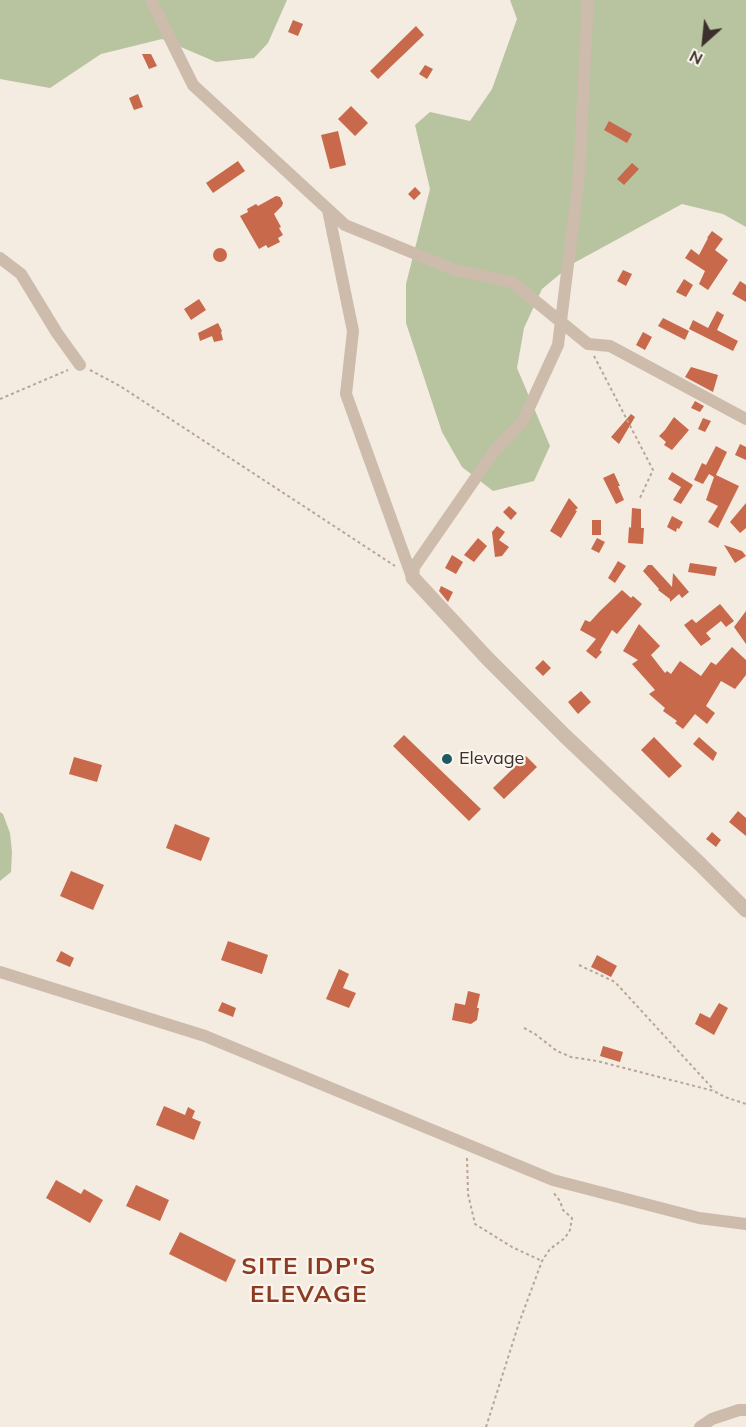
<!DOCTYPE html>
<style>
body{margin:0}
#map{position:relative;width:746px;height:1427px;overflow:hidden;background:#f4ebe1;font-family:Mulish,sans-serif}
canvas{display:block}
.north{position:absolute;left:674px;top:12px;width:60px;height:60px;-webkit-text-stroke:4px #fbf5ee;paint-order:stroke;rotate:207deg;font-size:16px;font-weight:700;line-height:24px;text-align:center;color:#3b302b}
.north::after{content:'';display:block;margin:auto;width:21px;height:27px;background:#3b302b;clip-path:polygon(50% 0,100% 100%,50% 72%,0 100%)}
</style>
<div id="map">
<canvas width="746" height="1427"></canvas>
<div class="north">N</div>
</div>
<script>
const ctx = document.querySelector('canvas').getContext('2d');
ctx.lineJoin = 'round';
function paint(path, color) {
  ctx.fillStyle = color;
  ctx.fill(path, 'evenodd');
}
function poly(rows) {
  const path = new Path2D();
  for (const r of rows) {
    if (r.length === 3) {
      path.moveTo(r[0] + r[2], r[1]);
      path.arc(r[0], r[1], r[2], 0, 2 * Math.PI);
      continue;
    }
    path.moveTo(r[0], r[1]);
    for (let i = 2; i < r.length; i += 2) path.lineTo(r[i], r[i + 1]);
  }
  return path;
}
function stroke(path, color, width, dash) {
  ctx.strokeStyle = color;
  ctx.lineWidth = width;
  ctx.lineCap = dash ? 'butt' : 'round';
  ctx.setLineDash(dash || []);
  ctx.stroke(path);
}
function drawText(font, color, halo, rows, align = 'center') {
  ctx.font = font + ' Mulish,sans-serif';
  ctx.lineWidth = 4.5;
  ctx.setLineDash([]);
  ctx.textBaseline = 'middle';
  ctx.strokeStyle = halo;
  ctx.fillStyle = color;
  for (const [text, x, y, turn = 0] of rows) {
    ctx.save();
    ctx.translate(x, y);
    ctx.rotate((+turn || 0) * Math.PI / 180);
    ctx.textAlign = isNaN(turn) ? turn : align;
    if (halo) ctx.strokeText(text, 0, 0);
    ctx.fillText(text, 0, 0);
    ctx.restore();
  }
}
const green = poly([
 [0,0,287,0,268,43,254,58,216,62,162,39,101,54,50,88,0,79],
 [510,0,746,0,746,227,723,214,682,204,572,264,542,289,524,328,517,368,550,446,534,481,493,491,462,467,442,432,406,323,406,284,430,189,415,125,430,112,470,121,492,89,517,19],
 [0,812,3,814,10,833,12,852,11,872,0,881]
]);
const building = poly([
 [293,20,303,24,298,36,288,32],
 [416,26,424,35,378,79,370,71],
 [142,54,151,54,157,66,149,69],
 [425,65,433,69,427,79,419,74],
 [138,94,143,107,134,110,129,98],
 [351,106,368,123,355,136,338,119],
 [609,121,632,134,627,143,604,130],
 [338,131,346,165,330,169,321,135],
 [238,161,245,171,213,193,206,183],
 [632,163,639,169,624,185,617,179],
 [415,187,421,193,414,200,408,194],
 [276,196,280,197,283,203,282,206,274,214,281,227,279,228,283,235,278,238,280,242,268,248,266,245,259,249,240,216,248,212,247,209,256,204,258,206],
 [712,231,723,239,715,250,728,260,708,290,699,284,705,271,685,258,691,249,699,255,708,238,707,238],
 [220,255,7],
 [623,270,632,274,626,286,617,281],
 [684,279,693,285,686,297,676,292],
 [740,281,746,285,746,302,732,294],
 [199,299,206,310,191,320,184,309],
 [717,311,724,315,717,330,738,341,733,351,689,329,693,320,708,328],
 [663,318,689,331,685,340,658,326],
 [218,323,222,331,221,332,223,340,214,342,212,336,200,341,198,333],
 [643,332,652,337,645,350,636,345],
 [691,367,718,375,713,392,685,377],
 [695,401,704,406,700,412,691,408],
 [631,414,635,417,619,444,611,437],
 [674,417,689,430,672,450,664,445,666,442,659,436,665,430],
 [703,418,711,421,705,432,698,429],
 [740,444,746,447,746,460,735,455],
 [716,446,727,452,716,475,739,486,718,528,708,522,718,506,706,500,714,477,709,474,703,484,694,480,702,463,706,465],
 [672,472,693,485,681,504,673,500,681,487,668,479],
 [614,473,620,486,618,486,624,500,616,504,603,478],
 [569,498,578,508,575,510,577,511,561,538,550,531],
 [746,503,746,528,740,533,730,522],
 [509,506,517,513,511,520,503,512],
 [632,508,641,509,641,528,644,528,643,544,628,543,629,527,631,528],
 [672,516,683,522,679,529,677,528,676,532,667,527],
 [592,520,601,520,601,535,592,535],
 [497,526,505,532,499,540,509,547,502,556,495,557,492,532],
 [478,538,487,546,474,562,464,555],
 [597,538,605,542,599,553,591,549],
 [724,545,742,551,746,556,735,563],
 [452,555,463,562,456,574,445,568],
 [618,561,626,566,615,583,608,578],
 [690,563,717,567,715,576,688,572],
 [648,565,652,565,672,587,673,573,689,592,682,598,679,594,670,602,670,599,658,590,659,589,643,571],
 [441,586,453,592,448,602,439,591],
 [622,590,631,598,633,596,642,604,617,634,612,630,600,650,602,652,596,659,586,651,596,639,580,630,585,620,590,622,600,611],
 [720,604,734,621,726,627,721,621,706,633,711,639,701,646,684,625,692,619,696,623],
 [746,611,746,644,734,627],
 [639,624,660,646,651,655,665,673,667,671,671,674,680,661,701,676,711,662,716,665,732,647,746,660,746,675,735,689,721,681,706,706,715,713,707,724,695,714,683,729,675,723,677,721,663,711,665,708,649,694,655,690,632,664,638,660,623,651],
 [543,660,551,668,543,676,535,668],
 [581,691,591,702,578,714,568,702],
 [404,735,481,809,469,821,393,746],
 [654,737,682,766,669,778,641,750],
 [699,737,717,753,713,761,693,744],
 [526,756,537,767,504,799,493,788],
 [74,757,102,765,97,782,69,774],
 [738,811,746,818,746,836,729,822],
 [175,824,210,838,201,861,166,848],
 [712,832,721,840,716,847,706,839],
 [71,871,104,885,93,910,60,896],
 [228,941,268,955,262,974,221,960],
 [61,951,74,958,70,967,56,961],
 [597,955,617,966,611,977,591,967],
 [339,969,349,974,343,988,356,993,349,1008,326,999],
 [468,991,480,994,477,1008,479,1008,477,1020,471,1024,452,1020,455,1003,465,1005],
 [222,1002,236,1008,233,1017,218,1011],
 [719,1003,728,1008,714,1035,695,1024,700,1013,710,1018],
 [603,1046,623,1052,620,1062,600,1056],
 [164,1106,185,1115,188,1107,195,1111,192,1118,201,1122,194,1140,156,1125],
 [56,1180,81,1194,84,1189,103,1200,90,1223,46,1198],
 [136,1185,169,1200,160,1221,126,1206],
 [180,1232,236,1260,226,1282,169,1254]
]);
const path = poly([
 [594,356,653,470,639,500],
 [90,370,120,386,395,566],
 [0,399,68,370],
 [579,965,615,982,714,1090],
 [524,1028,535,1034,557,1051,571,1057,597,1061,714,1091,725,1097,746,1104],
 [467,1158,468,1194,475,1224,512,1247,542,1261],
 [486,1427,519,1323,542,1261,550,1249,565,1238,570,1230,572,1218,563,1210,560,1201,553,1192]
]);
const minor = poly([
 [151,0,193,85,345,225,455,270,512,282,588,344,610,346,746,419],
 [328,210,353,331,346,394,412,577],
 [0,258,21,274,57,333,80,365],
 [413,578,414,567,495,450,523,421,558,345,579,176,588,0],
 [0,972,205,1036,553,1180,699,1218,746,1224],
 [700,1427,712,1419,739,1410,746,1410]
]);
const tertiary = poly([
 [413,578,487,658,564,735,700,864,746,910]
]);
const markers = [
 [447,759,6,"#1f5a5e"]
];
const poiNames = [
 ["Elevage",459,759]
];
const districtNames = [
 ["SITE IDP'S",309,1267],
 ["ELEVAGE",309,1295]
];
paint(green, '#b8c4a0');
paint(building, '#c8694b');
stroke(path, '#b9a596', 2, [3, 3]);
stroke(minor, '#cdbbac', 12);
stroke(tertiary, '#cdbbac', 15);
for (const [x, y, r, color] of markers) {
  const dot = new Path2D();
  dot.arc(x, y, r, 0, 2 * Math.PI);
  ctx.fillStyle = color;
  ctx.fill(dot);
  stroke(dot, '#fbf5ee', 2);
}
drawText('18px', '#3b302b', '#fbf5ee', poiNames, 'left');
ctx.letterSpacing = '1.5px';
drawText('bold 24px', '#8c3b22', '#fbf5ee', districtNames);
ctx.letterSpacing = '0px';
</script>
